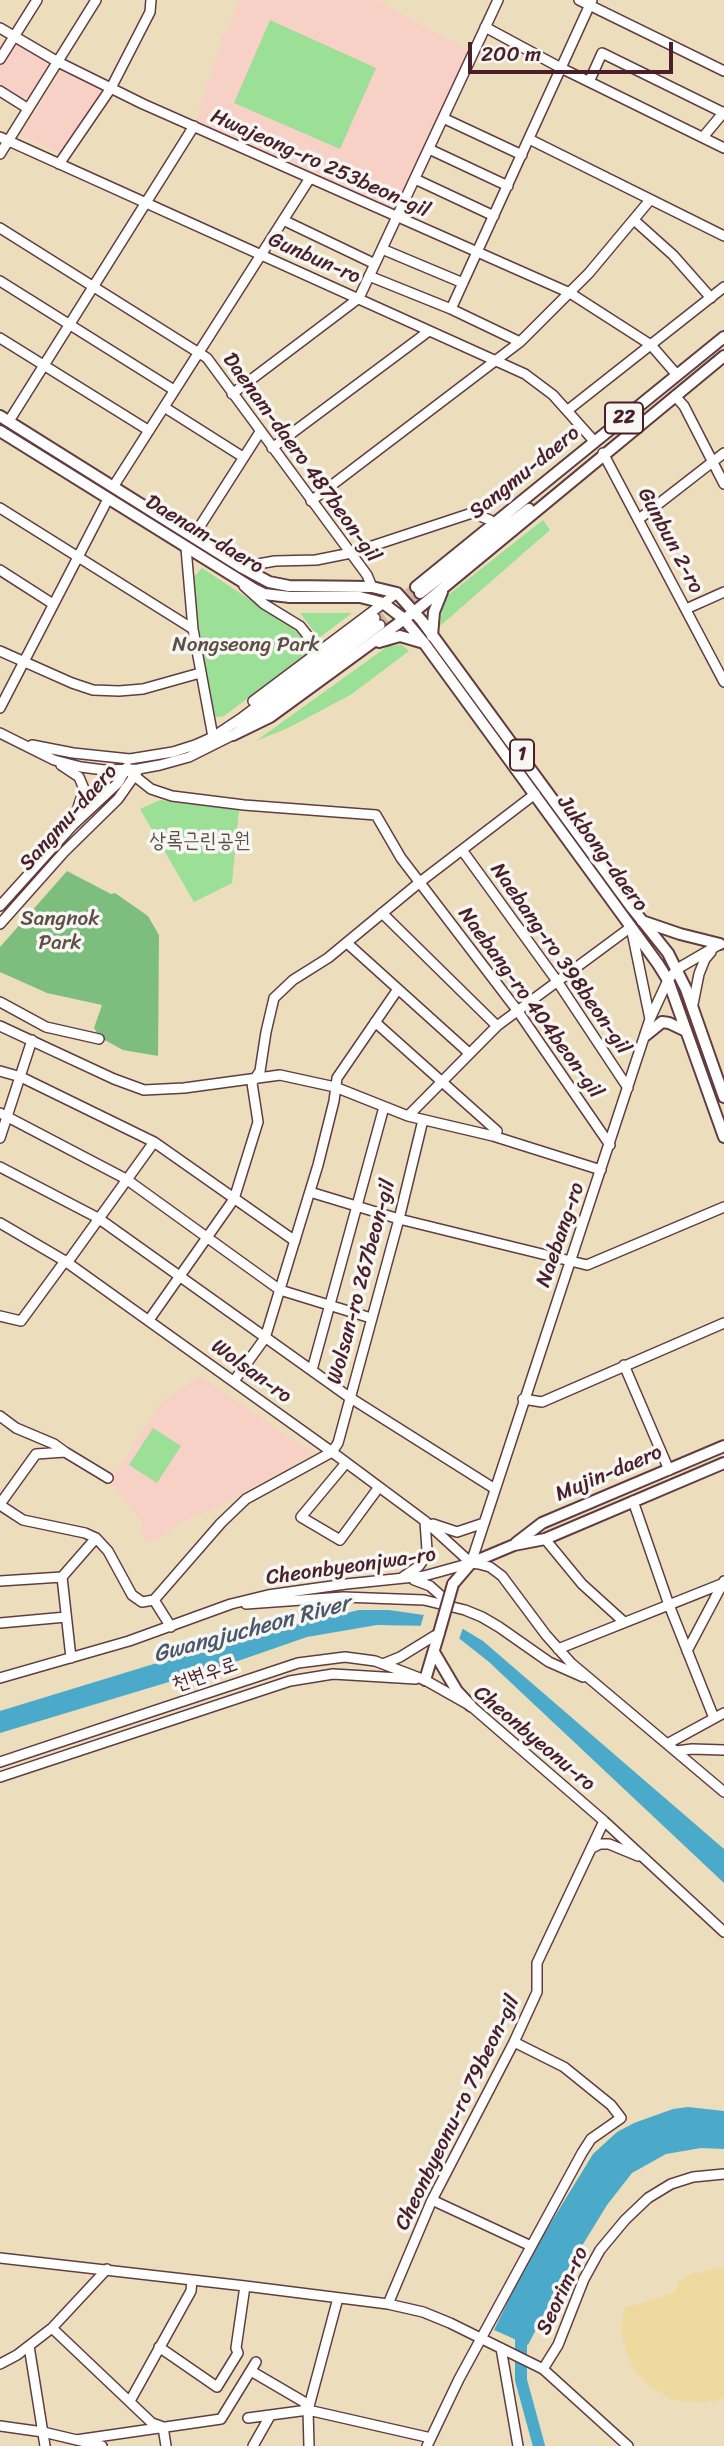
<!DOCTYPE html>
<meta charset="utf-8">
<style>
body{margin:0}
#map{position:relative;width:724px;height:2446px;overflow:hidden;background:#ecdebc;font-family:Sriracha,sans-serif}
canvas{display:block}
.scale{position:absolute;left:468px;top:42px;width:205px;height:32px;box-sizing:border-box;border:4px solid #4a1f2b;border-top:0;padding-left:9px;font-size:21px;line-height:24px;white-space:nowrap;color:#4a1f2b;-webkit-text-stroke:5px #f6f6f2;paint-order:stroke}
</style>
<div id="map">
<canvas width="724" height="2446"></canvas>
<div class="scale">200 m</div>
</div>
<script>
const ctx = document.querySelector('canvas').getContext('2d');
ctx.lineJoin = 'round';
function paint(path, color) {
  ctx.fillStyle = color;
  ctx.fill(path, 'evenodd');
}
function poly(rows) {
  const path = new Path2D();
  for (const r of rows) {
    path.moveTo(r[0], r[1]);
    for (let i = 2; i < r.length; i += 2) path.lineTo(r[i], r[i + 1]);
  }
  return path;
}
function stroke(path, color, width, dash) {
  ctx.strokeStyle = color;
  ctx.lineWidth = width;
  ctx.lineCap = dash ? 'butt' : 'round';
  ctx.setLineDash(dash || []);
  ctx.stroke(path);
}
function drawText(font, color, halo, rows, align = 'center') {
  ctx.font = font + ' Sriracha,"Poor Story",sans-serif';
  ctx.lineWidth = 7;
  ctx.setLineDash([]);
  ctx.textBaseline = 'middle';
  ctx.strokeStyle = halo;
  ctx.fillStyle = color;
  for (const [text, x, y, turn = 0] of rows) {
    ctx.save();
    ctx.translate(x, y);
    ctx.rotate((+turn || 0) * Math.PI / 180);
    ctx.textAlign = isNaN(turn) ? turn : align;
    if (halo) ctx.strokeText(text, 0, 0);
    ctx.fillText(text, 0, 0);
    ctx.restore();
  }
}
const built = poly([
 [240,0,376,0,473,53,397,217,194,126,224,35],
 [21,44,46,60,48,66,30,96,23,98,0,84,0,67,14,45],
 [65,71,101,87,102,91,64,150,59,152,21,136,21,133,60,73],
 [200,1376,313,1453,221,1506,181,1522,157,1540,147,1542,140,1534,143,1523,110,1482,160,1403]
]);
const green = poly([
 [270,20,376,68,340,149,234,103],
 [543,520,550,530,440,626,442,611,448,595],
 [202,568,290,626,306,640,311,651,224,716,217,717,212,714,192,579],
 [300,613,352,613,319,638],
 [402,645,409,651,352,694,288,728,256,741,388,646],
 [160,800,239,810,232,883,194,902,140,809],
 [153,1428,181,1446,157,1483,129,1465]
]);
const forest = poly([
 [67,871,111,894,115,893,148,916,159,935,158,1056,123,1050,101,1038,94,1028,102,1005,47,993,0,972,0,947]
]);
const sand = poly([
 [718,2268,724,2268,724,2398,706,2403,673,2400,651,2387,639,2376,630,2361,621,2335,624,2308,674,2293,678,2282,689,2275]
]);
const water = poly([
 [359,1610,389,1610,445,1618,483,1641,724,1849,724,1883,489,1662,460,1639,445,1630,431,1626,377,1625,307,1637,235,1662,0,1733,0,1711,242,1637],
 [688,2107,724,2111,724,2149,701,2148,666,2154,632,2173,607,2205,566,2272,528,2345,494,2330,528,2260,593,2154,617,2132,634,2123,673,2109]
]);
const pier = poly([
 [425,1611,446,1614,464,1625,458,1642,443,1633,420,1628]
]);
const river = poly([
 [521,2326,521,2380,539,2446]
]);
const minorTunnel = poly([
 [375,618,416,587],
 [380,625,420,593]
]);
const minor = poly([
 [579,0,724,71],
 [485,27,561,68,724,148],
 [0,28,58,62,143,104,570,293,651,345,677,375],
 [0,59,37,0],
 [589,82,602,53,724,113],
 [0,91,27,108],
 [443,118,522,155],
 [0,137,525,374,553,395,594,441],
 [703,137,724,112],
 [529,139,724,236],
 [429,149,508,186],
 [0,154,96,0],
 [59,164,111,88,150,12,151,0],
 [415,179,494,216],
 [283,220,375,264],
 [634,220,673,255,711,298],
 [0,228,207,358,367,575,372,587],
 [382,249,463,283],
 [369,276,451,309,520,342],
 [0,281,174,390],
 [451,309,592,0],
 [0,338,148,430],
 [232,394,359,298,498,0],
 [675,396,684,406,724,484],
 [164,407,243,457],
 [568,410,724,287],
 [9,421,194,126],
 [272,448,429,331],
 [603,453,724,682],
 [113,487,310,178],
 [311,501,520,342,589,273,650,200],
 [0,508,193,629],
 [639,519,724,453],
 [193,537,260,432],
 [186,548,193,629,213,737],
 [241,567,275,561,316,560,351,553,472,513,490,520],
 [0,570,53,604],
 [244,586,264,604,300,626,320,651],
 [686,609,724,592],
 [0,651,72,683,93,690,119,691,143,689,200,673],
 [253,701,397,593],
 [0,708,108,499],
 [0,733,54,760,81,767,104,770,138,769,160,765,189,757,233,735,380,625],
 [32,745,73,753,130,759,173,752,195,745,213,737,240,719,375,618],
 [61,765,79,777,84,789,73,823],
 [127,770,151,789,172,796,244,805,376,815,401,858,517,1010,610,1145],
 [462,850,557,981,628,1088],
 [0,906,73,825,118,783,127,767],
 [382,913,497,1026],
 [0,924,64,852,118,799,137,772],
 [347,943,469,1053],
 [0,1002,46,1027,99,1039],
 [693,1004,699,974,705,959,711,952],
 [375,1022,497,1131,493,1136],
 [0,1026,114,1079,144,1090,184,1088,280,1075,335,1087,408,1116,493,1136,601,1170],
 [0,1071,21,1077,154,1142,295,1241],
 [0,1113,126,1179,280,1290,371,1318],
 [408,1116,497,1026,631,927,650,1019],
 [0,1138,32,1040],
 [0,1167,98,1218,349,1397,495,1489],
 [310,1192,399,1219,587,1265,724,1207],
 [0,1223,65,1261,332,1452,425,1521,471,1563],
 [67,1263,154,1142],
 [0,1316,21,1321,65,1261],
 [149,1320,234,1199,258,1122,252,1083,260,1071,266,1032,274,998,293,980,328,958,420,882,535,794],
 [624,1365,669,1470],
 [312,1370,384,1107],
 [234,1381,265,1338,318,1165,334,1101,337,1078,398,989],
 [523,1399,542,1402,724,1323],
 [0,1416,16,1428,54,1444,65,1452],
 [346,1463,301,1517,340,1540,379,1487],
 [633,1501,669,1605,714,1718],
 [0,1504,36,1454,65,1452,108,1478],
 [0,1505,23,1520,85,1533,96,1538,108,1551,132,1595,142,1602,154,1600,171,1627],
 [433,1524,457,1532,484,1523],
 [545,1539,582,1584,624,1622],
 [471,1563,650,1019,668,980,677,969,720,944],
 [403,1577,419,1566,424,1559,427,1550,425,1521],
 [414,1580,430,1586,448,1602],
 [0,1581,62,1577],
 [154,1600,221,1523,246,1499,332,1452,338,1443,399,1219,423,1120],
 [246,1604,343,1597,424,1600,465,1610,482,1617,499,1627,549,1662,583,1677],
 [0,1623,66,1617],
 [558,1649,724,1583],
 [687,1651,724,1581],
 [71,1658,62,1577,96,1538],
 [383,1664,400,1657,439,1633],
 [0,1678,129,1641,231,1604,268,1595,346,1584,424,1576,471,1563,479,1564,490,1567,502,1576,546,1635,571,1663,724,1792],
 [667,1744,724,1713],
 [676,1751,692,1749,724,1750],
 [0,1762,298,1663,345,1657,375,1661,425,1680,471,1706,604,1821,724,1932],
 [0,1777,290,1681,333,1674,416,1679],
 [592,1848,600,1844,609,1844,638,1856],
 [432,2200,531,2246],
 [0,2258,245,2286,388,2304,423,2312,450,2323,543,2369,628,2446],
 [388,2304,432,2200,514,2042,537,1992,537,1963,604,1821],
 [52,2328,152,2423,163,2427,166,2446],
 [29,2346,45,2446],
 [159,2347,217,2387,238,2353,236,2348,245,2286],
 [501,2348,518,2446],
 [0,2364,17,2355,52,2328,107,2269],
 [543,2369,558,2345,584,2279,600,2250,625,2220,648,2198,671,2184,693,2177,724,2174],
 [251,2371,304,2402,308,2410],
 [130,2401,191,2291,192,2280],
 [248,2418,308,2410,431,2438],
 [0,2426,43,2432,102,2446],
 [76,2440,221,2419,256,2362],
 [253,2446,270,2416],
 [309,2446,308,2410,338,2298],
 [427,2446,459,2379,582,2153,591,2139,621,2118,611,2105,564,2067,514,2042]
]);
const major = poly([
 [0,416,241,567,269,582,289,586,372,587,397,593,422,621,632,908,668,953,686,989,724,1097],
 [0,431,254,589,264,594,290,597,360,597,372,600,383,603,404,619,424,643,658,964,668,980,724,1137],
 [416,587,724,337],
 [420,593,529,509],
 [432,636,434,612,442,592],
 [379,642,400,636,424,643],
 [233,735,270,717,414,612,724,356],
 [642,921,680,934,720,944],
 [646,1035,662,1022,669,1023,686,1031],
 [516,1543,542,1523,724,1446],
 [453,1584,471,1563,514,1545,545,1539,724,1463],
 [434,1652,457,1691,471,1706],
 [425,1680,439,1633]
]);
const majorBridge = poly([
 [439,1633,453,1584]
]);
const shields = [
 [624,418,38],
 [522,755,24]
];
const shieldNames = [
 ["22",624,418],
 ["1",522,755]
];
const streetNames = [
 ["Hwajeong-ro 253beon-gil",320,164,24],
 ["Gunbun-ro",314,259,24],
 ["Daenam-daero 487beon-gil",301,458,54],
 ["Sangmu-daero",525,473,-39],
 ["Daenam-daero",204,535,31],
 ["Gunbun 2-ro",670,541,62],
 ["Sangmu-daero",69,818,-48],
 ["Jukbong-daero",602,854,54],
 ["Naebang-ro 398beon-gil",560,959,55],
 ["Naebang-ro 404beon-gil",530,1003,54],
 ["Naebang-ro",561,1235,-71],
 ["Wolsan-ro 267beon-gil",362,1282,-75],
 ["Wolsan-ro",251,1372,36],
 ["Mujin-daero",609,1474,-23],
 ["Cheonbyeonjwa-ro",351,1567,-8],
 ["천변우로",205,1675,-19],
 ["Cheonbyeonu-ro",534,1739,40],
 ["Cheonbyeonu-ro 79beon-gil",458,2113,-64],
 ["Seorim-ro",563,2291,-65]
];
const parkNames = [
 ["Nongseong Park",246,646],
 ["상록근린공원",200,842],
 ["Sangnok",60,920],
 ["Park",60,944]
];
const waterNames = [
 ["Gwangjucheon River",252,1630,-15]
];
paint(built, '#f7d1c6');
paint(green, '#9cdf96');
paint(forest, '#7dbe7f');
paint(sand, '#eeda9e');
paint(water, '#4baaca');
paint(pier, '#ecdebc');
stroke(river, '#4baaca', 12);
stroke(minorTunnel, '#ccb89f', 9, [9, 4.5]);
stroke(minor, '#623c41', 12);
stroke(major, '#623c41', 14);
stroke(minor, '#fff', 9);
stroke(major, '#fff', 10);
stroke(majorBridge, '#623c41', 14, []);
stroke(majorBridge, '#fff', 10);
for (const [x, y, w] of shields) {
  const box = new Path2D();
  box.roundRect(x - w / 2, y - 15.5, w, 31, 5);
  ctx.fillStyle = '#f6f6f2';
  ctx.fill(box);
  stroke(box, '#4a1f2b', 2);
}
drawText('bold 19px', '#4a1f2b', null, shieldNames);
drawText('21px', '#4a1f2b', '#f6f6f2', streetNames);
drawText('21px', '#5e4f46', '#f6f6f2', parkNames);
drawText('italic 23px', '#4a576b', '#f6f6f2', waterNames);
</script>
